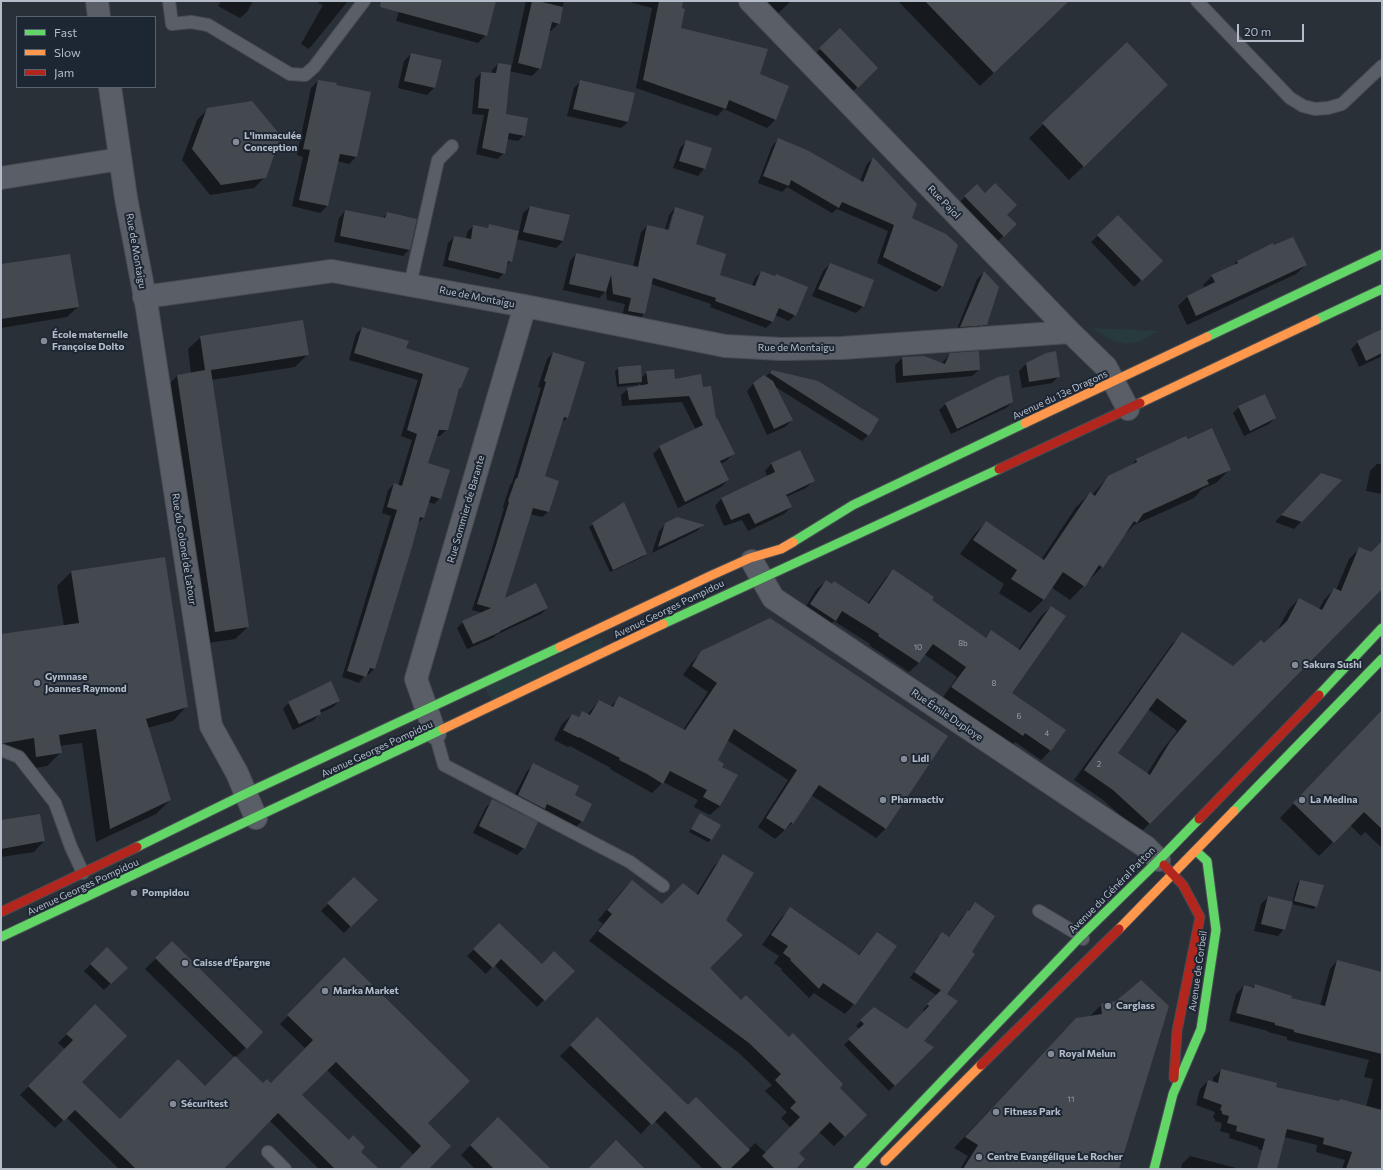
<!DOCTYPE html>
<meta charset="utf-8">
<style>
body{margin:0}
#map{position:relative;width:1383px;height:1170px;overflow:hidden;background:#2a3038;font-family:Commissioner,sans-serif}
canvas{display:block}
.frame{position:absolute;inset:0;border:2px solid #b4bcc9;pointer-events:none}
.legend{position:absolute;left:16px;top:16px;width:140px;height:72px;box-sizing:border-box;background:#1d2633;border:1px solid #59626f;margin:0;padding:5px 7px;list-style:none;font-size:12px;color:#b4bcc9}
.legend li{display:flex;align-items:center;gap:8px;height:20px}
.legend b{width:20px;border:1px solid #59626f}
.scale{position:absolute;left:1237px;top:24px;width:67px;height:18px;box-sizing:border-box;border:2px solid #b4bcc9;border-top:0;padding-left:5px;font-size:12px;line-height:14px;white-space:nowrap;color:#b4bcc9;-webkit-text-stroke:3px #1d2633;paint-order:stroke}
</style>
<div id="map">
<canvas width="1383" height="1170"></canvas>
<div class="frame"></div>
<ul class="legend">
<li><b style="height:5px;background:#63d668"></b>Fast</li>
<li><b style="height:5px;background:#ff974d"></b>Slow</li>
<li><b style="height:5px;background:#b3261e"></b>Jam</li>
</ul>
<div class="scale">20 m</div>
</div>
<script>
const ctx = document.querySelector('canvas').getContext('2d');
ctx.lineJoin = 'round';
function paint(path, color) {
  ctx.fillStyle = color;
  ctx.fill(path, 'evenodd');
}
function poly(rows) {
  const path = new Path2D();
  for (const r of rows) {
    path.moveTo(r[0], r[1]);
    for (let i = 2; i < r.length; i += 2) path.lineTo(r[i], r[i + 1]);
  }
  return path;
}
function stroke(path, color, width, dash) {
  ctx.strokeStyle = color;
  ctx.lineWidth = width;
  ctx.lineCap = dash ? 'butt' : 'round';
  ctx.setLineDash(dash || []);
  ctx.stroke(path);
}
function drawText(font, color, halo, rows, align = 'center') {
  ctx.font = font + ' Commissioner,sans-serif';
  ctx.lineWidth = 4;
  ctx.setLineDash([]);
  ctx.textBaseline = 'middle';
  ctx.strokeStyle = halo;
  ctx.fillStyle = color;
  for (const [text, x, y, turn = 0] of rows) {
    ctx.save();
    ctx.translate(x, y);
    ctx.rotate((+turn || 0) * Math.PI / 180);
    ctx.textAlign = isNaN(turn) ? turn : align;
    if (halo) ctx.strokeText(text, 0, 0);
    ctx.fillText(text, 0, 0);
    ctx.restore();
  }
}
const green = poly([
 [1092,328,1159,331,1138,342,1125,344,1112,340],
 [599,637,603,641,601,648,492,700,485,688]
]);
const shadow = poly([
 [221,1,253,1,247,12,240,18,218,6],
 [319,1,348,1,309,49,301,44,323,5,318,3],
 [402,1,495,1,486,35,478,43,396,21],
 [526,1,564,1,559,23,551,31,549,31,540,68,532,76,509,71,505,115,524,135,518,141,507,139,504,153,497,159,476,154,484,115,472,114,475,79,481,73,492,74,492,70,498,64,511,70],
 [626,1,682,1,680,29,759,75,788,87,775,120,767,128,724,109,717,116,636,88,652,8],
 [749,1,791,1,769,22],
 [898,1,1068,1,980,86],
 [840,30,877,68,850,94,813,56],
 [1127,44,1153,99,1069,180,1029,138],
 [411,54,434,88,427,95,398,88,404,61],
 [318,81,356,157,349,164,337,161,327,206,320,213,292,206,303,157,297,155,311,88],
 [580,82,634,94,628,122,621,128,567,116,574,88],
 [208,109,265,177,254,188,210,195,182,160,197,120],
 [779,139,860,181,867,164,873,158,910,219,942,286,936,292,877,263,888,231,837,209,832,213,787,187,782,192,758,183,772,146],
 [687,141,711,149,704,169,698,176,673,168,680,148],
 [977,185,1015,224,996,243,958,204],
 [530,207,563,241,556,248,516,239,511,261,506,266,504,273,498,279,443,266,448,243,454,237,466,239,467,232,473,226,486,229,490,225,519,232,523,213],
 [675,208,695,244,719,275,752,286,755,278,761,272,795,315,789,321,775,315,772,322,766,328,710,307,711,304,651,284,644,314,638,320,622,317,625,304,607,300,606,291,599,298,563,290,570,261,576,254,633,267,641,232,647,226,665,230,669,215],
 [672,214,674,214,668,235,666,234],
 [345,211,382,219,387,213,416,219,409,250,403,256,334,242,339,218],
 [1118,216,1161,261,1134,287,1091,242],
 [1237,261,1306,265,1296,274,1187,325,1178,306,1187,297,1205,289,1203,285,1212,276,1233,266],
 [830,264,863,306,856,313,812,296,823,271],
 [1,265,78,307,67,317,1,328],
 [984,272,986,325,979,332,955,334,977,279],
 [362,328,405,349,461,388,457,392,447,429,440,436,436,436,427,464,440,498,434,504,428,502,423,518,417,524,374,669,368,675,366,674,359,683,342,677,391,516,382,513,388,490,394,484,398,486,412,440,401,436,418,380,349,360,356,334],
 [1382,335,1382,356,1359,367,1351,349,1358,342],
 [201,337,308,354,295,367,211,380,248,627,235,639,202,644,164,389,177,376,191,373,188,349],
 [553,353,584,363,567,418,561,423,544,477,548,512,542,517,530,514,504,600,547,608,541,614,496,635,493,638,467,649,457,628,463,622,483,613,472,610,491,552,504,508,503,507,510,485,512,483,541,388,538,387,547,359],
 [950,354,979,370,972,376,896,383,895,365,902,358,924,357,942,363],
 [1026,364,1059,376,1052,383,1022,388,1019,371],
 [619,368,641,378,647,372,703,388,715,421,733,454,726,461,720,464,728,480,721,487,678,508,653,454,660,447,696,430,682,402,622,406,621,395,628,389,641,386,640,383,638,385,617,387,615,371],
 [772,371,868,435,862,441,774,386,792,420,785,427,767,435,747,391,753,384,765,377],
 [998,378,1012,402,1006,408,951,434,939,410,946,404],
 [1239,407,1275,418,1269,424,1244,436,1233,413],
 [799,451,813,481,806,488,786,497,791,507,784,514,748,531,742,520,724,526,715,506,721,499,768,477,765,471,771,464],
 [1136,460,1229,470,1216,483,1202,489,1194,498,1134,525,1123,536,1102,567,1070,600,1051,587,1044,599,1030,613,999,593,1004,584,960,554,973,536,986,522,1041,560,1076,507,1090,493,1092,495,1109,476,1130,467],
 [1377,464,1382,464,1382,494,1366,491,1370,471],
 [1341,480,1294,529,1275,522,1314,481],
 [623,504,646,554,643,557,610,572,589,527],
 [666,524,703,525,697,531,652,553,659,531],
 [1382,543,1382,588,1140,833,1103,800,1074,780,1172,644,1182,634,1233,668,1264,644,1277,631,1289,609,1299,599,1319,609,1324,600,1334,589,1336,590,1349,559,1359,549,1371,553],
 [1148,709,1177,731,1160,753,1147,774,1117,753],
 [164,558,186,707,173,721,147,728,170,800,156,814,96,842,82,743,59,746,60,753,47,766,23,770,21,752,1,755,1,635,64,626,57,586,71,572],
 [893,570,930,601,985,638,992,632,1018,650,1041,616,1051,607,1011,693,1051,750,1041,760,1015,742,1012,745,943,697,957,677,924,654,919,663,909,672,869,645,870,644,834,621,826,629,801,614,816,590,826,581,867,604,884,580],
 [702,652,946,737,885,829,876,838,811,795,792,823,775,839,758,827,788,780,727,740,716,761,721,767,736,775,720,806,710,815,694,807,698,800,663,782,652,793,610,769,611,768,570,746,568,747,554,740,562,724,572,715,577,718,582,713,587,715,599,701,610,707,620,698,683,730,708,692,683,675,692,662],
 [339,701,333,707,320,713,314,720,293,730,283,709,289,702],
 [1382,711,1382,848,1365,832,1361,836,1350,825,1319,856,1280,818],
 [534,765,573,795,582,821,575,828,511,802,527,771],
 [493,800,537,823,524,848,517,855,473,833,486,807],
 [700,814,712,839,708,842,689,832],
 [1,821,44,841,34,852,1,857],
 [724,856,725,920,709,968,741,1002,838,1088,866,1115,834,1146,819,1132,798,1153,794,1169,703,1169,654,1120,641,1134,560,1056,597,1019,687,1106,748,1150,755,1143,766,1153,791,1128,781,1118,787,1112,765,1091,772,1085,739,1053,589,941,603,924,598,920,622,891,632,881,662,906,696,895,714,866],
 [354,878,376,900,344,933,321,911],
 [1300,881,1317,906,1313,909,1292,904,1284,929,1278,936,1254,931,1261,904,1268,897,1292,903,1297,884],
 [975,904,946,994,923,1041,933,1047,889,1091,844,1045,860,1029,856,1026,861,1021,907,1030,924,1012,923,1010,936,995,910,978,936,939,942,934,948,938,962,917],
 [790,909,858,955,877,933,854,1004,845,1014,814,993,809,998,781,970,782,969,774,963,779,956,762,945,781,918],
 [499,924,542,965,573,971,537,1007,494,965,486,974,467,956],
 [172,943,262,1032,236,1057,263,1085,271,1084,305,1048,280,1024,345,959,427,1123,428,1169,400,1169,414,1155,327,1070,301,1096,377,1169,319,1169,270,1121,225,1167,228,1169,119,1169,66,1117,55,1128,20,1095,65,1049,58,1043,95,1006,80,1082,120,1120,205,1087,235,1058,145,969],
 [107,948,120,974,104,990,84,971],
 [1337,961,1382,978,1382,1169,1342,1169,1345,1160,1316,1152,1317,1145,1284,1137,1274,1153,1258,1149,1258,1147,1229,1138,1230,1134,1220,1131,1222,1123,1215,1121,1215,1119,1213,1118,1215,1112,1196,1105,1200,1089,1208,1081,1213,1082,1213,1078,1221,1070,1274,1088,1338,1102,1340,1100,1366,1107,1373,1079,1364,1077,1369,1060,1287,1040,1287,1037,1268,1032,1268,1031,1229,1021,1236,994,1244,986,1252,988,1255,985,1290,998,1320,1006,1330,969],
 [1101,1005,1118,1169,960,1169,968,1156,954,1148,1065,1030,1090,1016],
 [498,1118,550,1169,475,1169,461,1155],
 [1190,1156,1240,1169,1181,1169,1182,1164]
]);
const building = poly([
 [381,1,496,1,487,36,380,7],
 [532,1,538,1,563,7,560,24,552,22,541,69,518,63],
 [659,1,683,1,682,8,685,9,681,28,768,49,760,74,789,86,776,120,729,100,726,109,643,80],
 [925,1,1069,1,994,73],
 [840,28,878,68,858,88,819,48],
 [1127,42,1168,85,1084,167,1042,123],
 [411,53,442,60,435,88,404,81],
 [498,63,511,65,506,114,528,118,525,136,509,133,505,154,482,148,489,109,478,108,481,72,496,73],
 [318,80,337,83,336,85,371,92,357,157,340,154,328,206,299,200,310,150,303,149],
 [580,80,635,93,628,122,573,109],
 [252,101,281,136,266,178,221,185,192,149,207,108],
 [778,138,807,150,863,182,873,157,917,204,912,218,946,234,958,245,943,287,883,257,894,225,842,202,839,208,791,180,789,186,763,176],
 [686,140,712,148,705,169,679,161],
 [995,183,1017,205,1007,215,1017,224,1004,237,964,196,977,184,985,193],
 [530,206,570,215,563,241,523,232],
 [675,207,704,216,696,244,726,254,720,275,755,286,761,271,775,276,776,274,808,287,796,316,779,308,773,322,715,301,716,298,653,278,645,314,628,311,631,298,613,294,611,275,606,292,569,284,576,253,638,267,647,225,669,230],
 [345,210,385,218,387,212,417,219,410,250,340,236],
 [1118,215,1163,261,1142,281,1097,235],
 [489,224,519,231,512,262,508,261,505,274,448,260,454,236,471,239,473,225,488,228],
 [1293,237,1307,265,1196,316,1187,296,1215,282,1211,275,1238,263,1237,261,1273,243,1274,245],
 [70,254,79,307,1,319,1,264],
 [830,263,874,280,864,307,818,289],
 [984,271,999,287,987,325,980,326,978,325,978,326,960,327],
 [303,320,309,355,211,370,249,627,215,632,177,375,205,370,200,336],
 [362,327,409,341,406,348,469,368,461,388,459,389,448,430,439,430,428,463,450,470,441,499,431,496,424,518,420,517,412,547,375,669,370,668,366,677,347,671,397,510,387,507,394,483,402,486,417,434,407,430,423,374,354,353],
 [1382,329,1382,353,1366,361,1357,341],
 [979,351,980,370,903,376,902,357,924,356,945,364,950,353],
 [1056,351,1060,377,1029,382,1026,363,1046,353],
 [553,352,585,362,568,418,564,417,545,476,559,481,549,512,533,508,505,598,536,583,548,608,500,631,500,632,473,644,462,621,491,608,477,604,496,545,509,502,508,501,516,478,517,479,546,382,544,381],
 [641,365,642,382,619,384,618,367],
 [674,369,675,379,701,374,703,387,711,386,716,419,717,418,735,454,720,461,729,480,685,502,659,446,703,425,689,396,629,400,627,388,648,384,646,371],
 [772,370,818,381,879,419,869,436,770,373],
 [764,375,773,381,793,420,774,429,753,383],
 [1009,375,1013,402,957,429,945,403,998,377],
 [1265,394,1276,418,1250,431,1238,406],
 [1212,428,1231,470,1207,480,1209,484,1143,514,1137,523,1134,521,1103,568,1099,565,1085,587,1063,572,1044,600,1011,579,1017,570,973,540,986,521,1044,560,1090,492,1095,496,1108,476,1137,462,1136,459,1186,436,1188,439],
 [800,450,815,481,786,495,792,507,755,524,749,513,731,520,721,498,775,472,771,463],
 [1321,473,1342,480,1302,522,1281,515],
 [624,502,647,554,613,570,592,523],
 [677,517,705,525,658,547,665,523],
 [1382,541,1382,589,1150,824,1113,790,1084,770,1182,632,1233,666,1261,640,1264,643,1287,621,1299,598,1322,610,1334,588,1341,591,1359,547,1371,552],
 [1157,698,1187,721,1170,742,1150,775,1118,753],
 [165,557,188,707,146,719,171,800,110,829,96,729,59,735,62,753,36,757,34,738,5,743,1,743,1,634,79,623,71,571],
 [893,569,934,597,932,600,986,638,991,630,1020,650,1051,606,1066,616,1012,693,1066,730,1051,751,1025,733,1023,736,951,687,966,667,933,644,919,663,878,636,879,634,842,611,836,621,810,604,826,580,832,584,834,581,869,604],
 [770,618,948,736,886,829,819,785,793,824,791,822,785,830,766,818,797,770,734,729,718,760,724,764,722,767,738,775,720,806,703,797,707,790,670,771,663,784,647,774,619,760,620,758,579,737,579,738,563,730,572,714,579,717,582,711,590,715,599,700,613,707,619,696,685,730,717,683,692,666,701,651],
 [331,681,340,701,320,710,321,714,299,724,288,702],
 [1382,710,1382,829,1364,812,1334,843,1293,803],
 [533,763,579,786,575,795,592,804,583,822,547,804,545,809,518,795],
 [492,799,538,822,525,849,479,826],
 [700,813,721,825,712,840,691,829],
 [40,814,45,841,1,849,1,820],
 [723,854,754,873,726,920,743,935,710,968,741,1000,746,995,789,1037,793,1033,843,1084,840,1088,867,1115,845,1137,830,1122,799,1153,805,1159,796,1169,775,1169,762,1156,800,1117,790,1108,796,1102,775,1080,781,1074,749,1043,598,931,612,914,607,910,632,880,662,904,683,883,698,895],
 [354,877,378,900,351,927,327,903],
 [1300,880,1324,885,1317,907,1294,901],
 [1268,896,1293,902,1285,930,1261,924],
 [975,902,995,916,972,952,975,954,947,994,958,1001,924,1041,934,1047,895,1086,848,1039,864,1024,860,1020,874,1007,907,1029,929,1006,927,1004,941,990,945,993,914,972,942,932,949,937,968,910,969,911],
 [790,907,859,955,877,932,897,946,855,1005,823,983,819,989,790,960,791,959,783,953,788,946,771,935],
 [499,923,542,964,554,951,575,971,545,1001,501,959,493,968,473,949],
 [172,941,263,1032,247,1049,155,958],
 [107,947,128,968,111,984,90,964],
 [344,957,470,1081,428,1123,451,1146,429,1169,399,1169,421,1146,336,1062,302,1095,349,1140,353,1135,365,1147,361,1152,379,1169,335,1169,278,1113,224,1169,136,1169,75,1110,64,1121,28,1086,73,1040,66,1034,95,1004,127,1036,82,1082,120,1119,178,1059,205,1086,235,1056,263,1083,267,1079,271,1083,313,1040,287,1015],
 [1337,960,1382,972,1382,1054,1294,1032,1294,1030,1275,1025,1275,1023,1236,1013,1244,985,1254,988,1255,984,1292,996,1291,998,1325,1006],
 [1141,980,1169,1006,1119,1169,963,1169,978,1145,965,1137,1076,1018,1102,1014,1101,1004,1116,1001],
 [597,1017,688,1105,696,1097,750,1150,730,1169,723,1169,665,1111,652,1125,570,1045],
 [1221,1069,1277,1083,1276,1087,1339,1101,1340,1099,1382,1110,1382,1169,1346,1169,1352,1152,1323,1144,1324,1138,1287,1129,1277,1169,1257,1169,1265,1139,1236,1131,1237,1126,1227,1123,1229,1116,1222,1114,1222,1111,1220,1110,1222,1105,1203,1098,1208,1080,1218,1083],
 [498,1117,551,1169,494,1169,470,1145],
 [616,1140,645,1169,588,1169]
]);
const lane = poly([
 [169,1,172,24,191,22,208,25,290,74,305,75,314,67,364,1],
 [1197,1,1290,98,1303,106,1315,109,1328,108,1342,104,1382,66],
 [410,285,438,160,452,146],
 [435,733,444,765,630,862,663,886],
 [1,750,19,757,55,803,71,847,83,873],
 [1039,911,1081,936,1083,939],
 [268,1152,285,1169]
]);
const street = poly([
 [97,1,99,17],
 [750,1,1070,332,1106,367,1128,409],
 [110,87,126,198,147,308,211,726,237,773,256,818],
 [1,178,120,159],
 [144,297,332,271,525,306,725,346,781,349,842,348,1070,332],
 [752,561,773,598,1146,847,1159,860],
 [435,733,416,679,525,306]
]);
const fast = poly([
 [1316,320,1382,289],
 [1207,337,1382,254],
 [793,542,853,505,1025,423],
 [663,624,999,469],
 [1319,695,1382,628],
 [1234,811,1382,659],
 [137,847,245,794,560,647],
 [1,937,443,729],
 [858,1169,1081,936,1159,860,1199,819],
 [1154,1169,1173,1094,1201,1029,1216,930,1207,861,1196,851]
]);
const slow = poly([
 [1140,403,1316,320],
 [1025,423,1207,337],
 [560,647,710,576,750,558,781,549,793,542],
 [443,729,663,624],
 [1119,929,1234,811],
 [885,1161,981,1065]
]);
const jam = poly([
 [999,469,1140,403],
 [1199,819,1319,695],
 [1164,865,1183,885,1200,917,1177,1031,1174,1078],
 [1,912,137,847],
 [981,1065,1119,929]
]);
const markers = [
 [236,142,4,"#848b96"],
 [44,341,4,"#848b96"],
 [1295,665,4,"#848b96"],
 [37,683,4,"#848b96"],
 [904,759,4,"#848b96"],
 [883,800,4,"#848b96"],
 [1302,800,4,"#848b96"],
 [134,893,4,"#848b96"],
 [185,963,4,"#848b96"],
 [325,991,4,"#848b96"],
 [1108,1006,4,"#848b96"],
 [1051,1054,4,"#848b96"],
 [173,1104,4,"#848b96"],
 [996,1112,4,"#848b96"],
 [979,1157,4,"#848b96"]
];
const numberNames = [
 ["8b",963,643],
 ["10",918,647],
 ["8",994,683],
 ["6",1019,716],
 ["4",1047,733],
 ["2",1099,764],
 ["11",1071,1099]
];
const poiNames = [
 ["L'immaculée",244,136],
 ["Conception",244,148],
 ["École maternelle",52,335],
 ["Françoise Dolto",52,347],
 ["Sakura Sushi",1303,665],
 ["Gymnase",45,677],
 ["Joannes Raymond",45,689],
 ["Lidl",912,759],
 ["Pharmactiv",891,800],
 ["La Medina",1310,800],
 ["Pompidou",142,893],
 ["Caisse d'Épargne",193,963],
 ["Marka Market",333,991],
 ["Carglass",1116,1006],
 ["Royal Melun",1059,1054],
 ["Sécuritest",181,1104],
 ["Fitness Park",1004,1112],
 ["Centre Evangélique Le Rocher",987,1157]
];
const streetNames = [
 ["Rue Pajol",944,202,46],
 ["Rue de Montaigu",136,251,80],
 ["Rue de Montaigu",477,297,11],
 ["Rue de Montaigu",796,348],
 ["Avenue du 13e Dragons",1060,395,-25],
 ["Rue Sommier de Barante",466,509,-74],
 ["Rue du Colonel de Latour",184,549,81],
 ["Avenue Georges Pompidou",669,609,-26],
 ["Rue Émile Duploye",947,715,34],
 ["Avenue Georges Pompidou",377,749,-25],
 ["Avenue Georges Pompidou",83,887,-25],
 ["Avenue du Général Patton",1112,890,-45],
 ["Avenue de Corbeil",1198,971,-82]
];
paint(green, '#273a3e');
paint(shadow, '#0007');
paint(building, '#444950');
stroke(lane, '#484c53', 14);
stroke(street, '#484c53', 24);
stroke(fast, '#484c53', 11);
stroke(slow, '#484c53', 11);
stroke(jam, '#484c53', 11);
stroke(lane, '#5a5e66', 12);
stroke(street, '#5a5e66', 22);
stroke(fast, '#63d668', 9);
stroke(slow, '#ff974d', 9);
stroke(jam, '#b3261e', 9);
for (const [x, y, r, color] of markers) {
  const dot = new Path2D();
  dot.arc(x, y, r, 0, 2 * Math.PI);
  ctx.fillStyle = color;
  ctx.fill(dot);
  stroke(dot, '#1d2633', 1.5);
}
drawText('8px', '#989fab', null, numberNames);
drawText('bold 10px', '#b4bcc9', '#1d2633', poiNames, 'left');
drawText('10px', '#b4bcc9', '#1d2633', streetNames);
</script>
